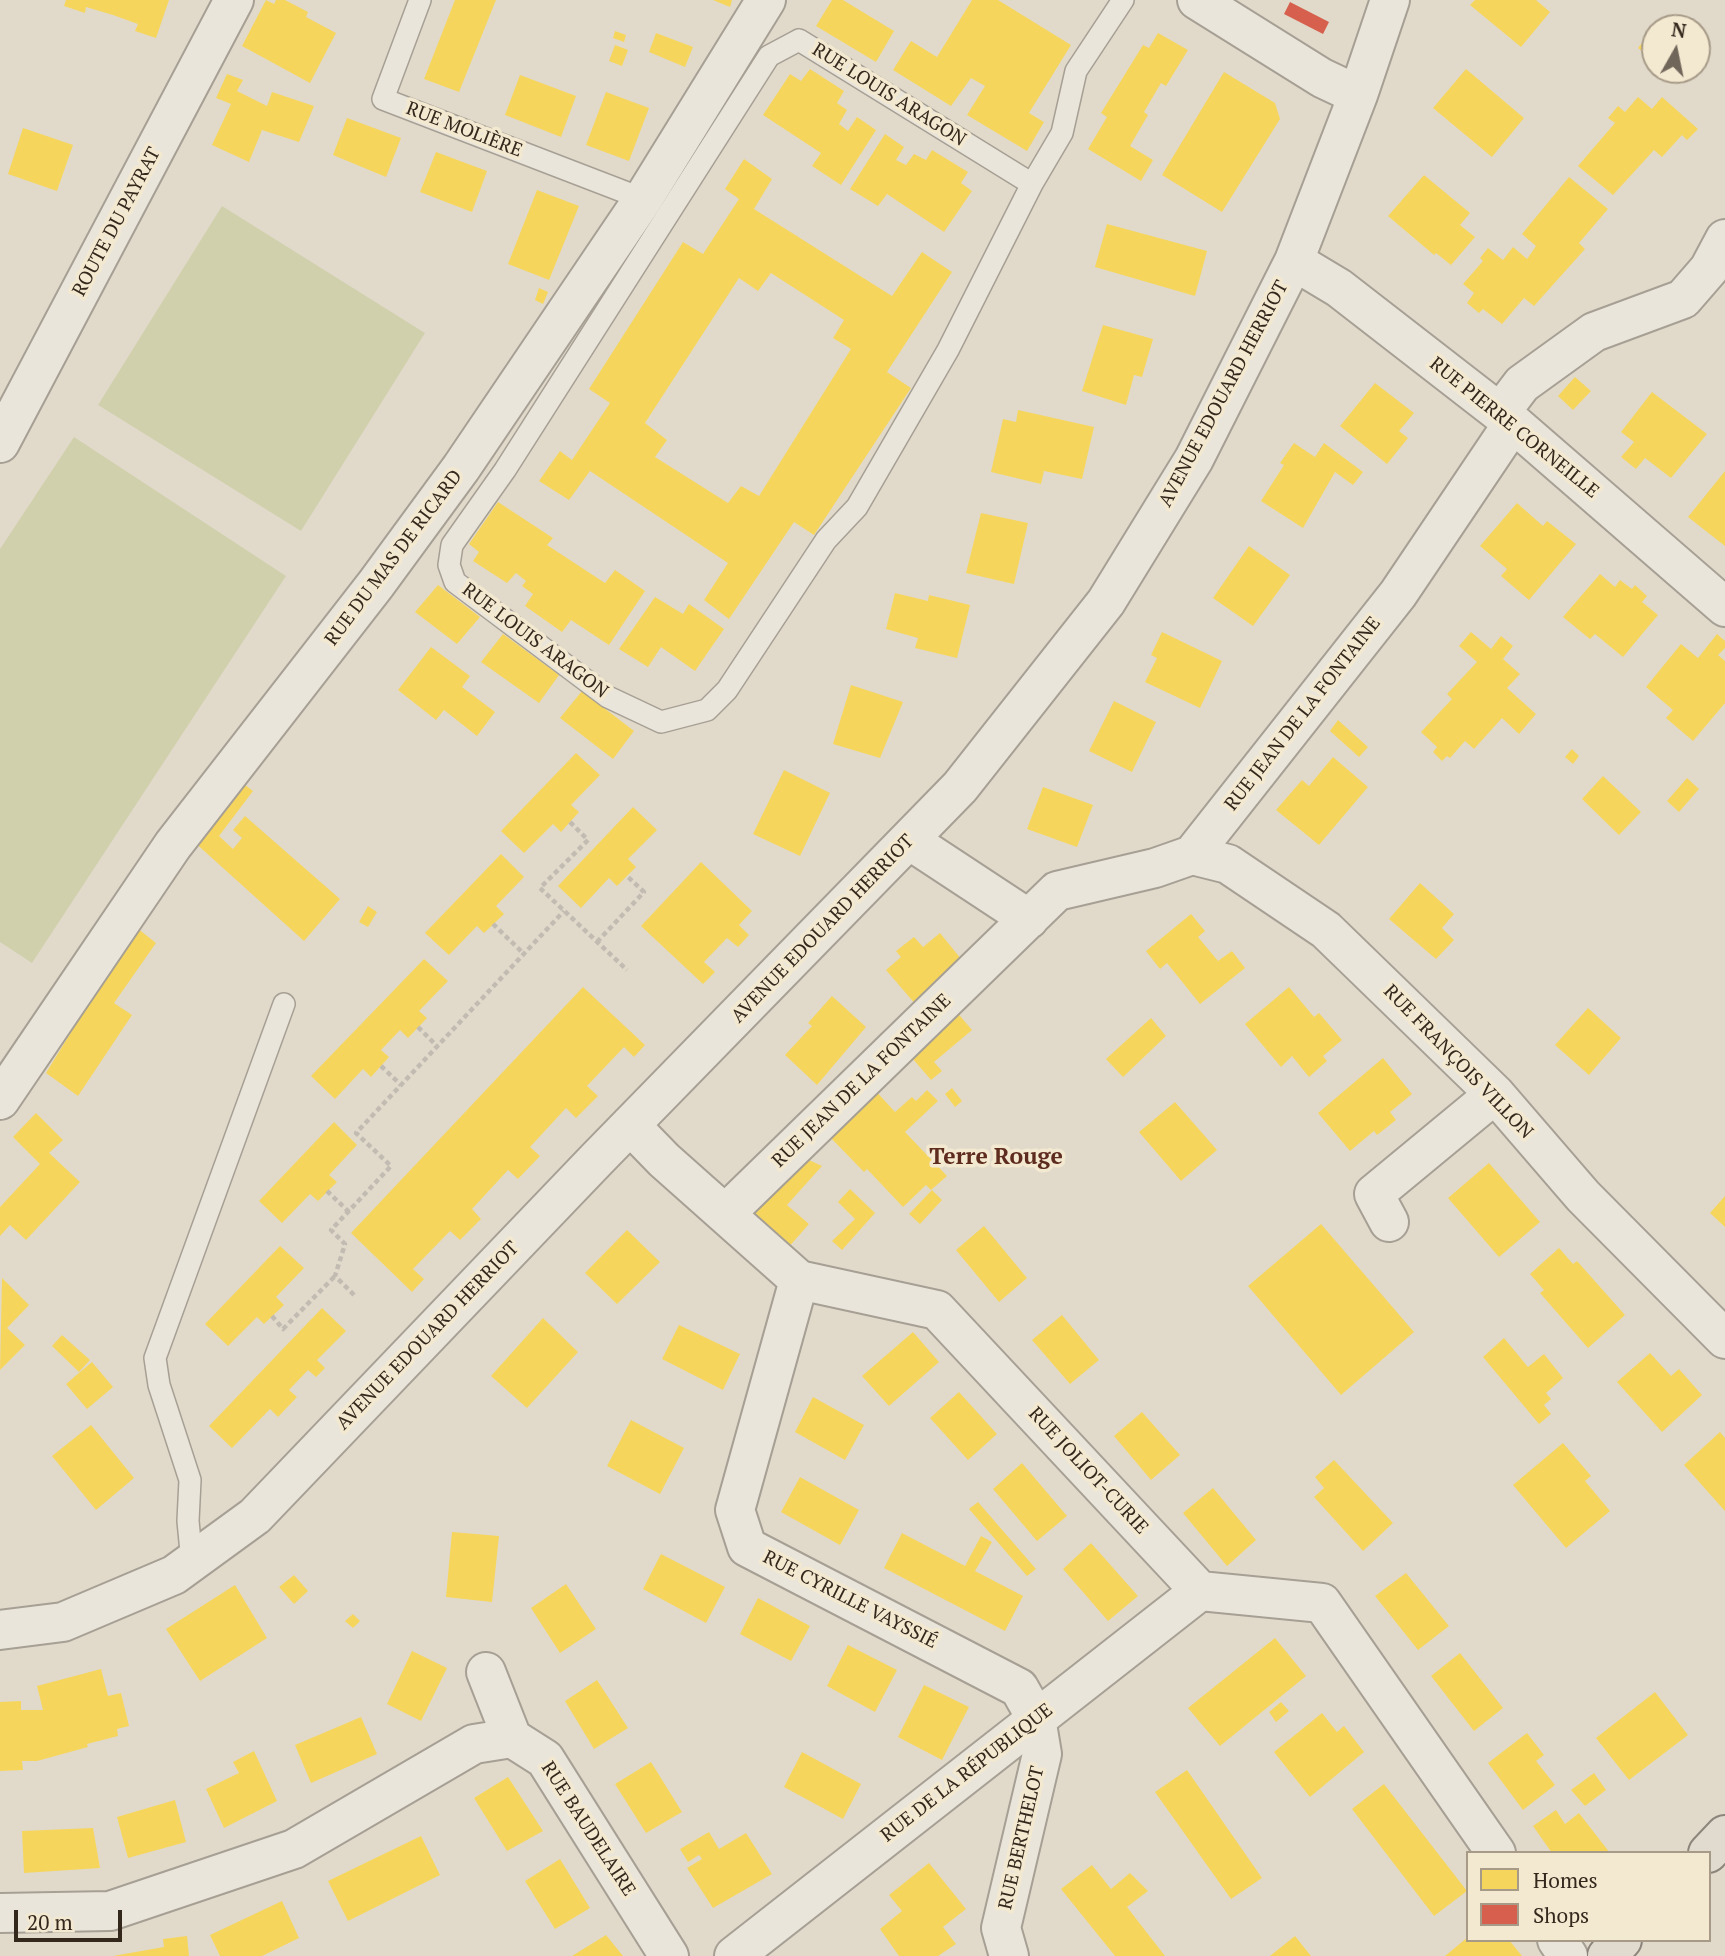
<!DOCTYPE html>
<meta charset="utf-8">
<style>
body{margin:0}
#map{position:relative;width:1725px;height:1956px;overflow:hidden;background:#e1dacb;font-family:"PT Serif",serif}
canvas{display:block}
.legend{position:absolute;left:1466px;top:1851px;width:245px;height:91px;box-sizing:border-box;background:#f3e8d0;border:2px solid #a79b88;margin:0;padding:9px 12px;list-style:none;font-size:21px;color:#34281d}
.legend li{display:flex;align-items:center;gap:14px;height:35px}
.legend b{width:35px;border:2px solid #a79b88}
.north{position:absolute;left:1641px;top:14px;width:70px;height:70px;box-sizing:border-box;background:#f3e8d0;border:2px solid #a79b88;border-radius:50%;rotate:9deg;font-size:19px;font-weight:700;line-height:28px;text-align:center;color:#34281d}
.north::after{content:'';display:block;margin:auto;width:24px;height:32px;background:#71665a;clip-path:polygon(50% 0,100% 100%,50% 72%,0 100%)}
.scale{position:absolute;left:14px;top:1910px;width:108px;height:32px;box-sizing:border-box;border:4px solid #34281d;border-top:0;padding-left:9px;font-size:21px;line-height:24px;white-space:nowrap;color:#34281d;-webkit-text-stroke:5px #f3e8d0;paint-order:stroke}
</style>
<div id="map">
<canvas width="1725" height="1956"></canvas>
<ul class="legend">
<li><b style="height:19px;background:#f6d55c"></b>Homes</li>
<li><b style="height:19px;background:#d6604d"></b>Shops</li>
</ul>
<div class="north">N</div>
<div class="scale">20 m</div>
</div>
<script>
const ctx = document.querySelector('canvas').getContext('2d');
ctx.lineJoin = 'round';
function paint(path, color) {
  ctx.fillStyle = color;
  ctx.fill(path, 'evenodd');
}
function poly(rows) {
  const path = new Path2D();
  for (const r of rows) {
    path.moveTo(r[0], r[1]);
    for (let i = 2; i < r.length; i += 2) path.lineTo(r[i], r[i + 1]);
  }
  return path;
}
function stroke(path, color, width, dash) {
  ctx.strokeStyle = color;
  ctx.lineWidth = width;
  ctx.lineCap = dash ? 'butt' : 'round';
  ctx.setLineDash(dash || []);
  ctx.stroke(path);
}
function drawText(font, color, halo, rows, align = 'center') {
  ctx.font = font + ' "PT Serif",serif';
  ctx.lineWidth = 7;
  ctx.setLineDash([]);
  ctx.textBaseline = 'middle';
  ctx.strokeStyle = halo;
  ctx.fillStyle = color;
  for (const [text, x, y, turn = 0] of rows) {
    ctx.save();
    ctx.translate(x, y);
    ctx.rotate((+turn || 0) * Math.PI / 180);
    ctx.textAlign = isNaN(turn) ? turn : align;
    if (halo) ctx.strokeText(text, 0, 0);
    ctx.fillText(text, 0, 0);
    ctx.restore();
  }
}
const green = poly([
 [222,206,425,333,301,531,98,405],
 [74,437,286,576,32,963,0,942,0,549]
]);
const homes = poly([
 [66,0,169,0,156,38,135,31,138,24,113,15,86,7,85,13,64,6],
 [266,0,274,4,276,0,285,0,308,12,306,17,336,33,310,83,242,46],
 [455,0,496,0,459,92,424,79],
 [713,0,732,0,730,7],
 [832,0,843,0,894,31,876,62,816,26],
 [972,0,998,0,1071,45,1029,113,1044,122,1027,151,967,115,985,86,971,78,951,106,893,70,911,41,937,57],
 [1475,0,1536,0,1550,12,1521,47,1470,5],
 [615,31,626,35,624,42,613,38],
 [1651,32,1655,35,1655,61,1638,48],
 [656,33,693,47,685,67,649,52],
 [1158,33,1188,50,1166,86,1161,83,1144,112,1148,115,1130,146,1153,160,1141,181,1088,149,1107,117,1101,113,1143,45,1149,48],
 [615,45,628,50,622,66,609,61],
 [810,69,844,91,837,103,847,110,839,124,848,131,857,117,876,130,841,185,812,166,821,153,763,115,790,74,801,81],
 [1466,69,1524,118,1492,157,1433,108],
 [1224,72,1275,103,1280,119,1222,212,1162,175],
 [227,74,243,80,237,91,267,106,272,92,314,106,299,142,262,130,249,162,212,145,231,104,216,98],
 [520,75,576,96,561,137,505,115],
 [606,92,649,108,629,161,586,145],
 [1638,97,1652,109,1662,97,1698,129,1687,140,1682,135,1662,157,1654,150,1613,195,1578,166,1615,123,1608,118,1618,106,1625,112],
 [347,118,401,138,386,177,333,155],
 [23,128,73,145,57,191,8,174],
 [885,134,904,147,896,160,906,165,914,154,926,160,932,150,968,172,961,183,972,191,944,232,887,194,878,206,850,189],
 [436,152,487,171,472,212,420,192],
 [744,159,772,179,754,209,892,296,922,252,952,272,887,372,911,388,814,535,794,522,729,619,704,600,728,563,590,471,569,500,539,481,560,451,572,460,610,403,589,389,683,242,703,254,739,199,725,189],
 [771,273,844,320,833,338,851,349,759,496,741,486,728,503,655,457,667,440,645,423,739,278,758,291],
 [1424,175,1470,213,1460,225,1475,237,1451,265,1436,253,1434,255,1388,216],
 [1569,177,1608,209,1579,243,1585,249,1534,306,1524,298,1502,324,1483,309,1479,313,1467,303,1474,293,1463,284,1483,261,1480,258,1488,248,1503,260,1513,247,1527,259,1536,246,1522,234],
 [537,190,579,206,549,280,508,264],
 [1107,224,1207,251,1195,296,1095,267],
 [539,288,548,292,543,304,535,300],
 [1103,325,1153,339,1142,377,1134,375,1126,405,1082,391],
 [1575,377,1591,391,1573,410,1558,396],
 [1375,383,1414,413,1399,431,1408,438,1387,464,1340,426],
 [1652,392,1707,434,1671,478,1645,458,1636,469,1621,457,1634,442,1621,432],
 [1018,410,1094,427,1082,479,1044,471,1041,484,991,472,1003,419,1016,422],
 [1294,443,1315,457,1324,443,1363,472,1353,485,1335,472,1303,528,1261,501,1284,465,1280,463],
 [1725,471,1725,546,1688,517],
 [498,502,553,538,547,545,605,583,615,570,645,591,609,645,571,620,562,632,525,606,533,594,522,586,526,581,516,573,507,583,473,561,479,552,469,544],
 [1517,503,1543,526,1547,521,1576,544,1529,600,1501,576,1507,569,1480,546],
 [981,513,1028,523,1014,584,966,573],
 [1249,546,1290,575,1253,626,1213,598],
 [1600,574,1615,587,1620,580,1632,589,1635,585,1647,596,1642,602,1658,615,1623,657,1595,634,1590,639,1563,617],
 [438,585,480,617,457,644,415,612],
 [895,593,928,601,929,595,970,605,957,658,915,648,918,638,886,629],
 [655,597,683,614,689,604,724,629,695,671,661,647,648,667,619,649],
 [1162,632,1222,661,1200,708,1145,682,1157,658,1151,655],
 [1471,632,1491,649,1501,636,1513,646,1503,659,1520,674,1507,688,1536,714,1519,734,1502,718,1474,749,1465,741,1450,758,1447,756,1442,761,1433,752,1437,747,1421,732,1452,699,1447,694,1477,662,1459,646],
 [503,634,559,675,539,703,481,662],
 [1717,634,1725,641,1725,648,1718,655,1725,661,1725,703,1693,741,1666,718,1673,710,1646,687,1681,644,1698,658],
 [431,647,470,676,462,687,495,712,477,736,444,710,436,720,398,690],
 [851,685,903,702,880,758,833,744],
 [582,691,634,731,613,759,560,718],
 [1114,701,1156,722,1132,772,1089,751],
 [1338,720,1368,747,1359,757,1330,731],
 [1572,749,1579,756,1573,764,1565,757],
 [576,753,600,775,571,805,579,812,561,832,553,824,524,853,501,831],
 [1333,757,1368,787,1319,845,1276,810,1302,780,1309,786],
 [784,770,830,793,800,856,753,834],
 [1603,776,1641,812,1619,835,1582,799],
 [1687,778,1699,789,1679,812,1667,801],
 [237,779,253,791,219,836,233,849,242,838,233,830,245,816,340,899,304,941,192,840],
 [1043,787,1093,805,1077,847,1027,829],
 [633,807,657,830,628,859,636,867,617,886,609,878,581,908,558,886],
 [501,854,524,877,496,906,504,914,484,933,477,926,449,955,425,933],
 [701,862,752,911,739,925,749,935,738,947,727,938,704,962,715,972,703,984,641,926],
 [1420,883,1454,914,1442,928,1454,940,1436,959,1389,919],
 [368,906,377,912,368,927,359,922],
 [1191,914,1205,931,1198,937,1218,961,1232,951,1245,968,1200,1004,1167,963,1160,969,1146,951],
 [132,924,156,943,114,1003,132,1015,78,1096,46,1073,95,993],
 [940,933,966,965,917,1006,886,970,901,957,896,951,914,937,923,947],
 [424,959,448,981,419,1011,427,1018,408,1038,400,1030,381,1050,389,1057,371,1077,363,1069,335,1099,311,1076],
 [583,987,645,1045,634,1057,624,1047,587,1086,598,1096,576,1118,566,1108,530,1147,540,1156,518,1179,508,1170,472,1209,481,1219,460,1240,450,1231,413,1269,424,1279,412,1292,351,1233],
 [1289,987,1314,1017,1319,1013,1342,1040,1323,1056,1327,1061,1309,1077,1292,1056,1281,1067,1245,1024],
 [832,996,866,1027,817,1085,785,1055,812,1026,808,1023],
 [1588,1008,1621,1038,1589,1075,1555,1045],
 [955,1010,972,1030,934,1062,942,1071,931,1080,906,1051],
 [1151,1018,1166,1036,1123,1077,1106,1059],
 [1383,1058,1412,1094,1390,1112,1396,1120,1377,1135,1374,1131,1350,1151,1318,1113],
 [952,1088,962,1101,955,1107,945,1094],
 [874,1089,895,1112,912,1097,916,1101,927,1090,938,1101,905,1132,947,1176,931,1190,926,1185,903,1207,867,1169,864,1172,827,1134],
 [1175,1102,1217,1150,1181,1181,1139,1132],
 [36,1113,63,1140,49,1153,80,1182,26,1240,10,1225,0,1236,0,1207,40,1164,13,1137],
 [334,1122,357,1145,329,1175,337,1182,318,1201,310,1194,282,1223,259,1201],
 [800,1156,822,1166,787,1205,809,1224,787,1249,749,1217],
 [1489,1163,1540,1222,1499,1257,1448,1198],
 [850,1189,875,1213,842,1250,832,1241,855,1219,838,1202],
 [932,1190,942,1200,920,1224,909,1214],
 [1725,1196,1725,1227,1710,1213],
 [1321,1224,1414,1332,1341,1395,1248,1286],
 [984,1226,1027,1278,999,1302,956,1250],
 [627,1230,660,1262,617,1304,585,1273],
 [280,1246,304,1268,276,1297,284,1305,264,1324,257,1317,228,1346,205,1324],
 [1559,1248,1573,1264,1577,1261,1625,1315,1588,1348,1540,1293,1544,1290,1530,1274],
 [2,1278,29,1305,7,1328,25,1345,0,1370],
 [322,1308,346,1331,317,1360,325,1368,316,1377,308,1370,289,1390,297,1397,278,1417,270,1409,232,1448,209,1426],
 [1062,1315,1099,1360,1070,1384,1032,1340],
 [543,1318,578,1352,527,1408,491,1376],
 [679,1325,740,1354,723,1390,662,1359],
 [913,1332,939,1362,889,1406,862,1376],
 [62,1335,90,1360,79,1372,52,1346],
 [1504,1338,1528,1367,1544,1354,1563,1378,1546,1393,1551,1399,1544,1405,1551,1414,1539,1424,1483,1357],
 [1650,1353,1671,1376,1679,1369,1702,1395,1662,1432,1617,1382],
 [92,1362,113,1387,87,1409,66,1384],
 [959,1392,997,1434,968,1460,930,1418],
 [813,1397,864,1425,845,1460,795,1432],
 [1142,1412,1180,1455,1151,1480,1114,1436],
 [631,1420,684,1448,660,1494,607,1466],
 [91,1425,134,1478,96,1510,52,1456],
 [1720,1432,1725,1438,1725,1511,1684,1465],
 [1563,1443,1591,1476,1585,1481,1610,1511,1566,1548,1513,1485],
 [1334,1460,1393,1523,1363,1551,1314,1497,1324,1488,1315,1477],
 [1022,1463,1067,1516,1037,1541,993,1489],
 [800,1477,859,1510,840,1545,781,1512],
 [1213,1488,1256,1540,1227,1566,1183,1513],
 [978,1502,1036,1569,1027,1576,969,1509],
 [452,1532,499,1536,492,1602,446,1597],
 [902,1533,965,1566,981,1536,992,1542,975,1571,1023,1596,1005,1631,884,1568],
 [1091,1543,1138,1596,1108,1621,1063,1569],
 [661,1554,725,1587,706,1623,643,1589],
 [1406,1573,1449,1626,1418,1650,1375,1596],
 [294,1575,308,1591,294,1604,279,1587],
 [566,1584,596,1629,560,1653,531,1608],
 [235,1585,267,1638,200,1681,166,1629],
 [758,1598,810,1626,791,1661,740,1634],
 [353,1614,360,1621,353,1628,345,1621],
 [1275,1638,1306,1676,1220,1746,1188,1708],
 [848,1645,897,1670,875,1712,827,1686],
 [412,1651,447,1668,421,1721,387,1704],
 [1460,1653,1503,1708,1474,1731,1431,1676],
 [101,1669,108,1696,121,1693,129,1726,117,1729,118,1736,87,1744,88,1747,37,1761,22,1761,23,1770,0,1771,0,1702,21,1701,21,1710,43,1710,37,1686],
 [597,1680,628,1728,594,1749,565,1701],
 [924,1685,969,1707,942,1760,898,1737],
 [1655,1692,1688,1735,1629,1780,1596,1738],
 [1281,1702,1289,1711,1276,1722,1269,1712],
 [1322,1713,1337,1732,1344,1726,1364,1752,1310,1797,1274,1752],
 [361,1717,377,1754,311,1783,295,1745],
 [1527,1733,1544,1755,1536,1761,1555,1785,1523,1810,1488,1763],
 [254,1751,277,1801,224,1828,206,1789,239,1773,233,1762],
 [802,1752,861,1784,843,1819,784,1787],
 [651,1762,682,1812,646,1833,615,1784],
 [1187,1770,1262,1878,1231,1899,1155,1792],
 [1594,1773,1606,1790,1585,1806,1571,1790],
 [508,1777,543,1831,507,1851,474,1798],
 [1384,1784,1467,1891,1434,1916,1352,1809],
 [175,1800,186,1842,128,1858,117,1817],
 [1556,1810,1565,1824,1579,1813,1610,1853,1552,1853,1533,1826],
 [93,1828,100,1868,24,1873,22,1831],
 [709,1832,719,1849,746,1833,772,1874,713,1908,687,1868,702,1859,699,1855,688,1862,680,1849],
 [421,1836,440,1875,348,1921,328,1881],
 [560,1859,590,1908,555,1929,525,1881],
 [929,1863,966,1909,943,1927,956,1944,938,1956,899,1956,880,1929,902,1911,889,1895],
 [1092,1865,1111,1889,1130,1873,1148,1891,1127,1907,1165,1956,1115,1956,1061,1889],
 [282,1901,299,1938,262,1956,220,1956,210,1935],
 [606,1935,623,1956,572,1956],
 [187,1936,189,1956,113,1956,164,1947,163,1939],
 [1295,1936,1311,1956,1270,1956],
 [1468,1937,1468,1940,1509,1940,1522,1956,1445,1956]
]);
const shops = poly([
 [1290,2,1329,22,1323,34,1284,14]
]);
const path = poly([
 [570,822,588,840,540,888,627,970],
 [493,924,524,954],
 [597,942,644,892,627,876],
 [418,1027,437,1046],
 [381,1066,401,1085],
 [327,1191,349,1212],
 [354,1295,335,1276,345,1244,331,1230,391,1166,356,1133,564,911],
 [272,1316,283,1329,335,1276]
]);
const service = poly([
 [420,0,383,99,643,199],
 [799,40,1032,184,948,350,857,507,826,540,727,690,707,710,661,722,608,697,455,582,449,565,452,545,505,470,769,56,799,40],
 [1032,184,1062,133,1076,71,1123,0],
 [192,1562,188,1521,190,1480,159,1385,155,1358,284,1004]
]);
const minor = poly([
 [1197,0,1322,78,1358,95],
 [1294,261,1339,288,1513,423,1725,607],
 [1500,413,1522,384,1594,332,1683,299,1709,269,1725,239],
 [0,443,234,0],
 [909,840,1029,919],
 [1192,855,1228,864,1326,930,1495,1094,1583,1196,1725,1339],
 [0,1100,173,845,376,584,461,468,643,199,766,0],
 [630,1125,664,1160,799,1280,937,1310,1200,1591,1322,1603,1496,1853],
 [726,1213,1057,891,1155,868,1192,855,1398,594,1513,423],
 [1389,1222,1374,1194,1495,1094],
 [799,1280,735,1510,747,1547,1019,1688,1036,1718,1042,1754,1001,1928,1009,1956],
 [0,1630,63,1622,174,1575,255,1516,596,1160,960,787,1106,602,1194,459,1294,261,1358,95,1390,0],
 [486,1672,512,1738,545,1759,669,1956],
 [0,1913,110,1911,294,1849,474,1744,512,1738],
 [1557,1940,1568,1956],
 [734,1956,1200,1591]
]);
const primary = poly([
 [1708,1853,1725,1835],
 [1607,1956,1622,1940]
]);
const streetNames = [
 ["RUE LOUIS ARAGON",889,95,32],
 ["RUE MOLIÈRE",464,130,21],
 ["ROUTE DU PAYRAT",117,222,-62],
 ["AVENUE EDOUARD HERRIOT",1224,394,-62],
 ["RUE PIERRE CORNEILLE",1514,428,39],
 ["RUE DU MAS DE RICARD",394,558,-53],
 ["RUE LOUIS ARAGON",535,641,37],
 ["RUE JEAN DE LA FONTAINE",1303,714,-52],
 ["AVENUE EDOUARD HERRIOT",823,929,-46],
 ["RUE FRANÇOIS VILLON",1458,1062,46],
 ["RUE JEAN DE LA FONTAINE",862,1081,-44],
 ["AVENUE EDOUARD HERRIOT",428,1336,-46],
 ["RUE JOLIOT-CURIE",1088,1471,47],
 ["RUE CYRILLE VAYSSIÉ",850,1600,27],
 ["RUE DE LA RÉPUBLIQUE",967,1773,-38],
 ["RUE BAUDELAIRE",588,1829,57],
 ["RUE BERTHELOT",1022,1838,-77]
];
const quarterNames = [
 ["Terre Rouge",996,1157]
];
paint(green, '#d0d0ad');
paint(homes, '#f6d55c');
paint(shops, '#d6604d');
stroke(service, '#a69f94', 24);
stroke(minor, '#a69f94', 42);
stroke(primary, '#8c857b', 42);
stroke(path, '#c2bbb2', 4.5, [5, 3.5]);
stroke(service, '#eae5db', 21);
stroke(minor, '#eae5db', 38);
stroke(primary, '#e0dbce', 38);
drawText('19px', '#34281d', '#f3e8d0', streetNames);
drawText('bold 23px', '#5e2b1f', '#f3e8d0', quarterNames);
</script>
